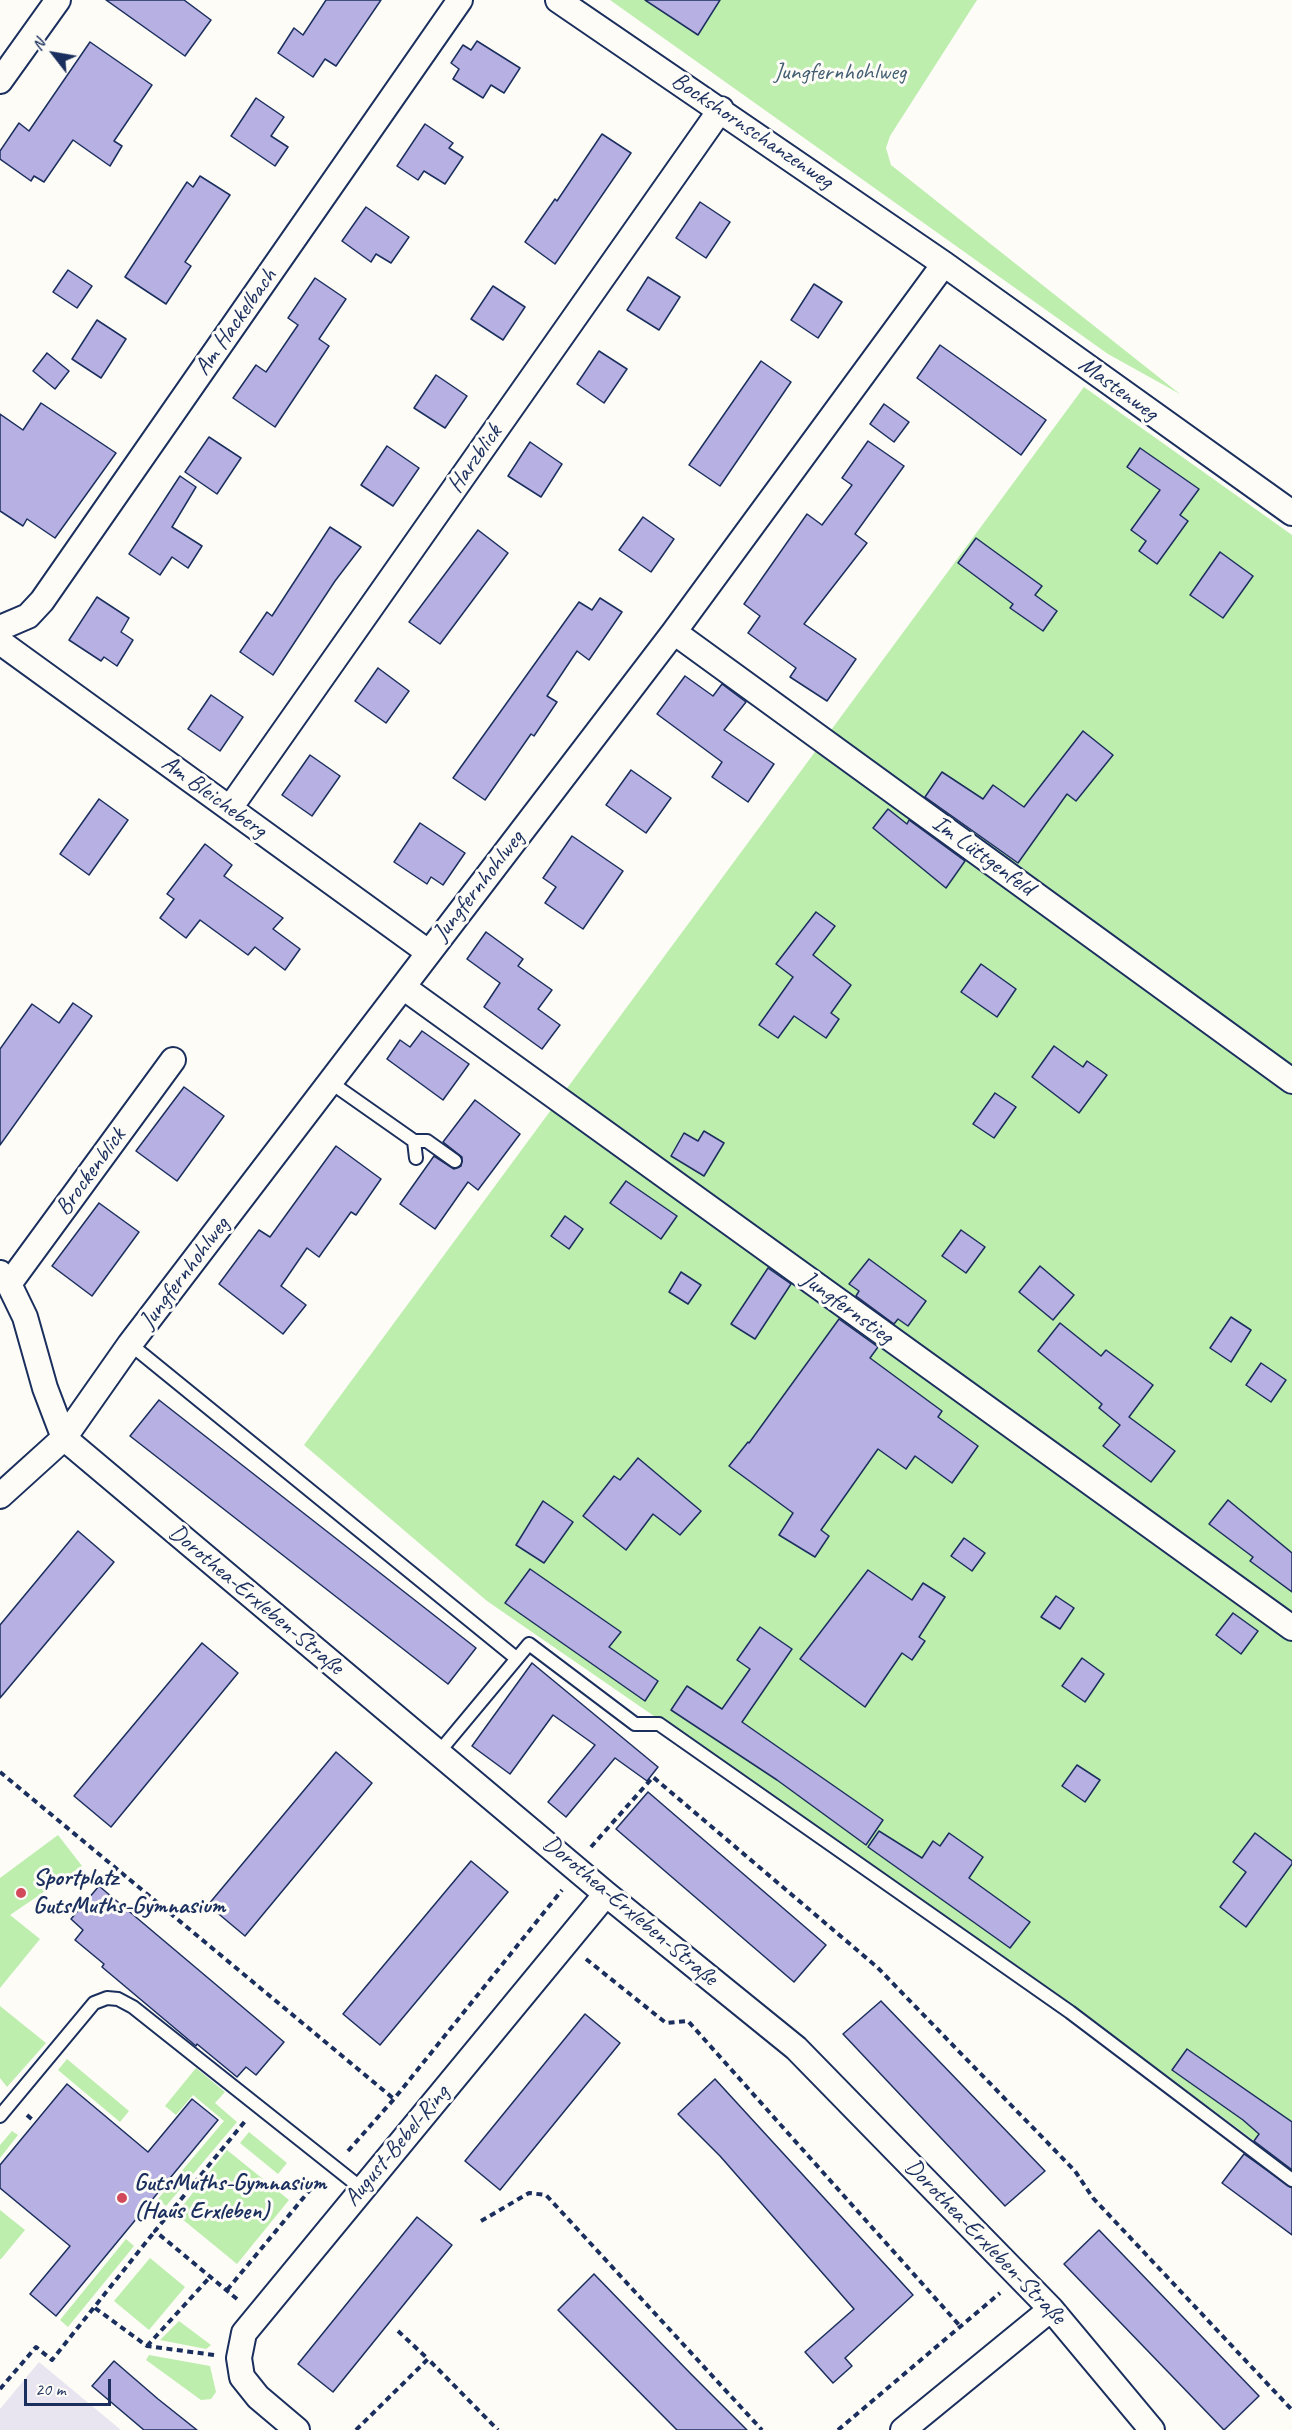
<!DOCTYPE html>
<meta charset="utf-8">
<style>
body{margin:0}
#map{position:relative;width:1292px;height:2430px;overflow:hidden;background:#fdfcf7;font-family:Caveat,sans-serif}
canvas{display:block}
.north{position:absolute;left:24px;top:24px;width:60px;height:60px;-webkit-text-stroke:4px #fdfcf7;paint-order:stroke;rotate:301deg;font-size:16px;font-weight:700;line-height:24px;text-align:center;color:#1b2f5e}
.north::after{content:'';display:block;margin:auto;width:21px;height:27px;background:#1b2f5e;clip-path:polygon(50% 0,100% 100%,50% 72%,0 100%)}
.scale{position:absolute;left:24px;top:2379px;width:87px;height:27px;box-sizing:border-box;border:3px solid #1b2f5e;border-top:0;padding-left:8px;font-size:18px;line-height:21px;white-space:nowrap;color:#1b2f5e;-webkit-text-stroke:4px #fdfcf7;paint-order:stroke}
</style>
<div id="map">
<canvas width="1292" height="2430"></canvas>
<div class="north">N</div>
<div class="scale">20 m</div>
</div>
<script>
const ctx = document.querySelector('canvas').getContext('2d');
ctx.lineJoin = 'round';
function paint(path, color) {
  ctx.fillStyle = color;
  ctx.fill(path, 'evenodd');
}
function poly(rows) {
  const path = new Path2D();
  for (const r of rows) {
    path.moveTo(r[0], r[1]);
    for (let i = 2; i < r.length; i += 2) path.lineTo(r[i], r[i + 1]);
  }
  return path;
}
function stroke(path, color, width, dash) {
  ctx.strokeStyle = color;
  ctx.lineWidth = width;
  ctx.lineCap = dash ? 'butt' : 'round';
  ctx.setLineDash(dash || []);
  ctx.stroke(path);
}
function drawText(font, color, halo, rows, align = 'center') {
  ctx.font = font + ' Caveat,sans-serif';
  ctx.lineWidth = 6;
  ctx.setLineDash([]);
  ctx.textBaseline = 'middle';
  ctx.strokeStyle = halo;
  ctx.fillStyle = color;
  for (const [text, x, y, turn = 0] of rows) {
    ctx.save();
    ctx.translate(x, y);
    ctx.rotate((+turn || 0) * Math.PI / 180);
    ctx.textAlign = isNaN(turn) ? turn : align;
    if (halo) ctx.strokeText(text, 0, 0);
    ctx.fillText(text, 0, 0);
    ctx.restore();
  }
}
const built = poly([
 [39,2362,121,2430,0,2430,0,2409]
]);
const green = poly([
 [610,0,977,0,890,136,886,148,891,165,1180,394,1108,354],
 [1084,387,1292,535,1292,2169,1056,1993,487,1601,304,1445],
 [58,1835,82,1866,10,1915,40,1939,0,1988,0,1878],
 [0,2006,46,2043,7,2087,0,2078],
 [67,2059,129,2111,120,2122,58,2070],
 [196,2068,225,2092,215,2103,237,2122,166,2206,158,2199,224,2121,193,2095,176,2115,165,2106],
 [12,2131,18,2135,0,2158,0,2145],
 [249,2132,287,2163,278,2174,240,2143],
 [227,2150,289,2200,237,2264,176,2214],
 [0,2210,25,2230,1,2259,0,2259],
 [126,2239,134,2246,68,2327,60,2320],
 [150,2258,185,2287,149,2330,114,2301],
 [179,2321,211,2345,206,2349,160,2340],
 [149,2355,210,2366,216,2392,211,2399,201,2400,146,2360]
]);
const building = poly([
 [106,0,184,0,211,20,185,56,106,0],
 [326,0,381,0,336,66,325,59,313,77,278,53,294,28,303,35,326,0],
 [645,0,720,0,698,35,645,0],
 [477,41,520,68,504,93,491,85,483,98,453,79,459,69,451,63,463,45,471,50,477,41],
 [90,42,152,85,114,141,122,146,110,166,73,140,44,182,34,176,31,181,0,159,0,151,19,123,29,131,90,42],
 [256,98,284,117,271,136,288,147,275,166,231,136,256,98],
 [425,124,453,143,449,148,463,157,445,184,424,171,418,180,397,166,425,124],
 [602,134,631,153,555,264,525,242,555,199,557,201,602,134],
 [200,176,230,195,185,262,191,266,166,304,125,277,187,182,193,187,200,176],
 [700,202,730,222,706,258,676,238,700,202],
 [366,207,409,237,391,263,376,254,371,262,342,241,366,207],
 [68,270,92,286,77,308,53,292,68,270],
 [648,277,680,297,659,330,627,310,648,277],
 [315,278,346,299,319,339,329,346,275,427,233,398,256,365,266,372,298,325,288,318,315,278],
 [814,284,842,302,818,338,791,320,814,284],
 [493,286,525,307,503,340,471,319,493,286],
 [97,320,126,339,101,378,72,359,97,320],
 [940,345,1046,420,1021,455,917,378,940,345],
 [599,351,627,369,604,403,577,384,599,351],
 [47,353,69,371,55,389,33,371,47,353],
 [761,361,791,382,720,486,689,465,761,361],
 [436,375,467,396,445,428,414,408,436,375],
 [41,403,116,453,55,538,27,519,23,526,0,511,0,414,23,430,41,403],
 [884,404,909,422,894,442,870,424,884,404],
 [209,437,241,458,217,494,185,472,209,437],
 [868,441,904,466,855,534,867,543,804,624,856,659,827,701,790,677,796,668,748,633,760,616,744,604,807,514,822,525,852,485,842,478,868,441],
 [530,442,562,464,541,497,508,476,530,442],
 [387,446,419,468,393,506,361,485,387,446],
 [1140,448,1199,489,1180,515,1188,521,1157,564,1139,551,1146,541,1131,530,1160,490,1127,467,1140,448],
 [180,476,196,487,172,527,202,546,188,568,172,557,160,575,129,554,180,476],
 [643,517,674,539,651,572,619,550,643,517],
 [330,527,361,547,335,581,273,675,240,652,267,612,272,616,330,527],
 [478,530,508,553,440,644,409,622,478,530],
 [976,538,1042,586,1035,595,1057,611,1043,631,1010,608,1013,604,958,563,976,538],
 [1220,552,1253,576,1223,618,1190,595,1220,552],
 [97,597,129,618,121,632,133,640,117,666,104,657,101,661,69,640,97,597],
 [600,598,622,612,589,660,577,651,547,696,557,702,534,736,531,734,485,800,453,778,579,602,592,610,600,598],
 [378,668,409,691,386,723,355,701,378,668],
 [685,676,713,696,722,684,746,702,724,730,774,764,748,802,712,777,722,762,657,714,685,676],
 [211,695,243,717,220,751,188,729,211,695],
 [1083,731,1113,755,1076,801,1067,794,1018,863,925,797,942,772,983,799,993,785,1024,807,1083,731],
 [310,755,340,776,312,816,282,795,310,755],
 [631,770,671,798,646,833,606,805,631,770],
 [99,799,128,820,89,875,60,854,99,799],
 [888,809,907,824,909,820,965,861,946,888,873,828,888,809],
 [420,823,465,853,443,885,431,877,427,884,394,862,420,823],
 [572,836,623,871,583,929,545,903,556,887,543,878,572,836],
 [205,844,232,865,224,876,283,918,273,929,300,949,285,970,255,947,248,955,200,920,186,938,160,918,174,899,167,894,205,844],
 [816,912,835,926,813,955,851,985,831,1013,839,1019,826,1038,794,1016,778,1038,759,1025,793,977,776,964,816,912],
 [486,932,523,959,518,966,552,990,538,1009,560,1025,542,1049,484,1007,500,983,467,959,486,932],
 [981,964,1016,989,997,1017,961,992,981,964],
 [73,1003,92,1016,0,1145,0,1049,32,1004,59,1023,73,1003],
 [422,1031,469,1064,443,1100,387,1059,400,1040,410,1047,422,1031],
 [1054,1046,1083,1067,1087,1061,1107,1075,1079,1113,1032,1077,1054,1046],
 [184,1087,224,1116,177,1181,136,1151,184,1087],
 [995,1093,1016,1107,994,1138,973,1124,995,1093],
 [475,1100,520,1134,478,1190,468,1182,435,1229,400,1204,434,1156,454,1169,461,1166,462,1157,443,1142,475,1100],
 [704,1131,724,1143,704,1176,671,1156,684,1133,698,1141,704,1131],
 [336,1146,381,1179,356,1215,351,1212,319,1257,307,1248,281,1286,306,1305,283,1334,219,1284,259,1230,270,1237,336,1146],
 [626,1181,677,1216,661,1239,610,1203,626,1181],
 [99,1203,139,1232,92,1296,52,1266,99,1203],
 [565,1216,583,1229,569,1249,551,1236,565,1216],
 [961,1230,985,1247,966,1273,942,1256,961,1230],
 [869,1259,926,1301,908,1326,898,1319,894,1324,856,1296,859,1291,849,1284,869,1259],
 [1040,1266,1074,1295,1053,1320,1019,1292,1040,1266],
 [768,1268,791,1284,755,1339,731,1324,768,1268],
 [681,1272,701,1285,688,1304,669,1292,681,1272],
 [1231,1317,1251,1330,1231,1362,1210,1348,1231,1317],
 [839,1319,878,1347,870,1358,942,1411,938,1417,978,1446,952,1483,915,1456,906,1469,878,1449,821,1530,829,1536,815,1557,779,1535,793,1513,729,1466,748,1442,749,1443,839,1319],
 [1060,1323,1101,1356,1106,1350,1153,1385,1129,1417,1175,1451,1151,1482,1103,1446,1120,1425,1099,1408,1102,1404,1038,1351,1060,1323],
 [1261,1363,1286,1380,1271,1402,1246,1385,1261,1363],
 [159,1400,476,1648,448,1684,130,1436,159,1400],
 [638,1458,701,1511,680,1535,653,1514,626,1550,583,1516,614,1476,620,1480,638,1458],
 [1228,1500,1292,1553,1292,1592,1250,1561,1253,1557,1209,1524,1228,1500],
 [543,1501,573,1522,544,1563,516,1545,543,1501],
 [78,1531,114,1562,0,1698,0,1625,78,1531],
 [964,1538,985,1553,972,1571,951,1556,964,1538],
 [530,1569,621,1632,609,1647,658,1681,645,1701,505,1603,530,1569],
 [868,1570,912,1600,923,1583,945,1597,919,1637,925,1641,912,1660,902,1653,865,1707,800,1659,868,1570],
 [1056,1596,1074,1608,1060,1629,1041,1617,1056,1596],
 [1233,1613,1258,1631,1241,1654,1216,1635,1233,1613],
 [760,1627,792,1649,742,1722,883,1820,866,1845,777,1780,671,1710,687,1686,722,1709,750,1669,737,1660,760,1627],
 [202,1643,238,1673,111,1827,74,1796,202,1643],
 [1082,1658,1104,1674,1085,1702,1062,1686,1082,1658],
 [532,1663,658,1767,647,1781,615,1758,566,1817,548,1802,595,1745,553,1715,510,1774,472,1746,532,1663],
 [336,1752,372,1783,245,1936,208,1905,336,1752],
 [1077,1765,1100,1780,1085,1802,1062,1786,1077,1765],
 [648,1792,826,1945,794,1982,616,1829,648,1792],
 [879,1831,922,1858,933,1841,940,1846,949,1833,983,1857,969,1878,1030,1922,1010,1948,868,1847,879,1831],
 [1255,1833,1292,1861,1292,1864,1246,1927,1220,1907,1246,1872,1233,1862,1255,1833],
 [471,1861,508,1892,380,2045,343,2014,471,1861],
 [99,1886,284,2042,256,2075,246,2067,237,2077,197,2044,196,2046,102,1967,104,1964,75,1940,83,1930,71,1919,99,1886],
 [881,2001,1045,2171,1005,2206,843,2034,881,2001],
 [585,2014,620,2043,500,2190,465,2161,585,2014],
 [1187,2049,1292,2122,1292,2170,1254,2141,1259,2134,1243,2120,1172,2070,1187,2049],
 [715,2079,913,2295,845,2358,852,2366,833,2383,805,2352,854,2309,720,2156,678,2114,715,2079],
 [67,2084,148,2152,192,2099,218,2120,56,2316,30,2294,70,2246,0,2188,0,2165,67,2084],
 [1244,2154,1292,2188,1292,2235,1222,2183,1244,2154],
 [417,2217,452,2245,333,2392,298,2364,417,2217],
 [1099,2230,1259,2396,1224,2430,1064,2264,1099,2230],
 [594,2274,690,2373,747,2430,677,2430,558,2310,594,2274],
 [114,2361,158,2399,197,2430,144,2430,92,2386,114,2361]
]);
const path = poly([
 [0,1772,394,2099],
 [591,1847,653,1777,877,1967,1075,2171,1093,2198,1292,2410],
 [586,1959,666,2023,688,2021,960,2326],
 [27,2115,35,2122],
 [348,2151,394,2099,562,1890],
 [481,2221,529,2193,546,2195,762,2430],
 [227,2290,319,2179],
 [237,2299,155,2231,246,2120],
 [95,2308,147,2346,214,2355],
 [398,2331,428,2359],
 [147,2346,210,2277],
 [0,2389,36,2347,52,2360,155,2231],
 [356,2430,428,2359,498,2430],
 [838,2430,1000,2293]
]);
const lane = poly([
 [330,1082,414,1141,427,1141,455,1161],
 [414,1141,416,1158],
 [130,1344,516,1658],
 [439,1752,529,1644,635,1724,659,1724,1070,2012,1292,2180],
 [0,2116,94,2003,107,1998,118,1999,133,2007,361,2188]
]);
const street = poly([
 [558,0,944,264,1292,513],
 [0,81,58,0],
 [0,628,28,616,42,601,460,0],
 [674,632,1292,1081],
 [0,642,428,952],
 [230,808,721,109],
 [403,987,1292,1628],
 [0,1273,9,1284,25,1317,45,1388,64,1438,606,1894,796,2048,1051,2309,1152,2430],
 [9,1284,173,1060],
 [0,1496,64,1438,130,1344,674,632,944,264],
 [297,2430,258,2397,242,2377,239,2358,244,2333,606,1894],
 [903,2430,1051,2309]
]);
const markers = [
 [21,1893,6,"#d1495b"],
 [122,2198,6,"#d1495b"]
];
const parkNames = [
 ["Jungfernhohlweg",840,73]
];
const streetNames = [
 ["Bockshornschanzenweg",752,131,34],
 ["Am Hackelbach",236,322,-55],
 ["Mastenweg",1118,389,36],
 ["Harzblick",475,459,-55],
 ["Am Bleicheberg",214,797,36],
 ["Im Lüttgenfeld",983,856,36],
 ["Jungfernhohlweg",479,886,-52],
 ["Brockenblick",91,1172,-54],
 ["Jungfernhohlweg",185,1273,-53],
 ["Jungfernstieg",847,1308,36],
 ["Dorothea-Erxleben-Straße",256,1600,40],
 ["Dorothea-Erxleben-Straße",630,1911,40],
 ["August-Bebel-Ring",397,2146,-50],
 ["Dorothea-Erxleben-Straße",985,2242,46]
];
const poiNames = [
 ["Sportplatz",33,1879],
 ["GutsMuths-Gymnasium",33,1907],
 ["GutsMuths-Gymnasium",134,2184],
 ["(Haus Erxleben)",134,2212]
];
paint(built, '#e8e5f1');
paint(green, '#bdeeae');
paint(building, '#b7b0e2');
stroke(building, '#1b2f5e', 1.5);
stroke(lane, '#1b2f5e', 16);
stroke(street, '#1b2f5e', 28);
stroke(path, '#1b2f5e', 4, [6, 4.5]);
stroke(lane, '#fdfcf7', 12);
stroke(street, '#fdfcf7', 24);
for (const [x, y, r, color] of markers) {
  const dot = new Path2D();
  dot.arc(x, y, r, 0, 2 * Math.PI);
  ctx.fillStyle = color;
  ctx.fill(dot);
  stroke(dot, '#fdfcf7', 2);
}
drawText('24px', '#445f72', '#fdfcf7', parkNames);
drawText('24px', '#1b2f5e', '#fdfcf7', streetNames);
drawText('bold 24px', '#1b2f5e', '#fdfcf7', poiNames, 'left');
</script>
